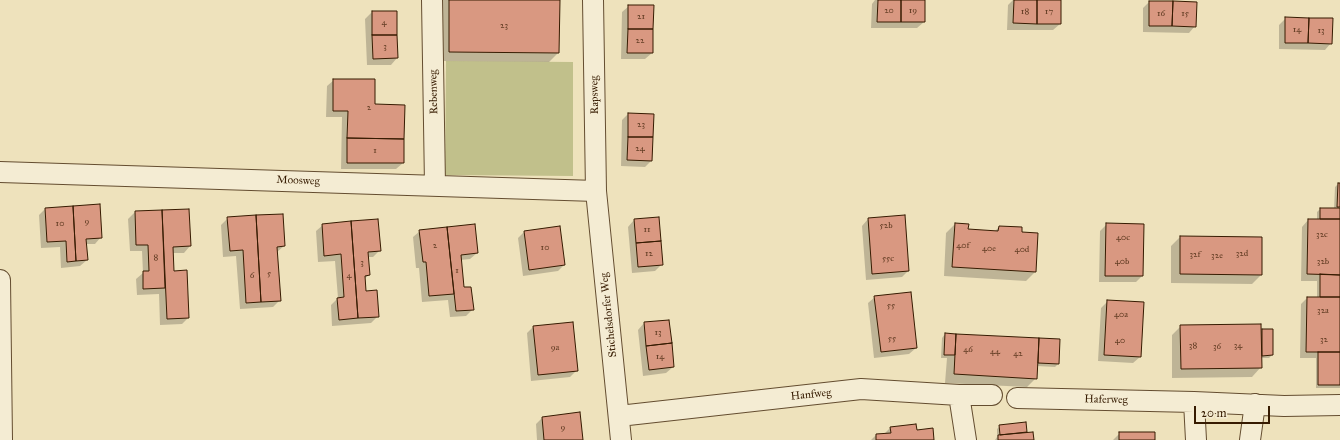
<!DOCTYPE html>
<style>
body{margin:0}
#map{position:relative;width:1340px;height:440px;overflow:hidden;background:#eee2bc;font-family:"IM FELL Great Primer",serif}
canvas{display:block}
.scale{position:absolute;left:1194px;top:406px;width:76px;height:18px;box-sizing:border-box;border:2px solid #361b01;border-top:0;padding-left:5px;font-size:12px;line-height:14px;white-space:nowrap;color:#361b01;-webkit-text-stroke:3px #f4ecd3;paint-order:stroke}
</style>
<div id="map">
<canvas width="1340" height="440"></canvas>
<div class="scale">20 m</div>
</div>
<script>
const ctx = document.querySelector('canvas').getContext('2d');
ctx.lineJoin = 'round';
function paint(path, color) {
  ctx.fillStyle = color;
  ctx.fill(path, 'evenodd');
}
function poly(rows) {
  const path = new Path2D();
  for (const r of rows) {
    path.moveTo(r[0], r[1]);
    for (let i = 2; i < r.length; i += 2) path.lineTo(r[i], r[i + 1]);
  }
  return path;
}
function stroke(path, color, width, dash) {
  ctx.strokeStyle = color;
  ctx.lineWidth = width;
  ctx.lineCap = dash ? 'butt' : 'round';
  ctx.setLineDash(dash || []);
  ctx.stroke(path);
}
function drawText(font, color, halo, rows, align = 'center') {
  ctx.font = font + ' "IM FELL Great Primer",serif';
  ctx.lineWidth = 3;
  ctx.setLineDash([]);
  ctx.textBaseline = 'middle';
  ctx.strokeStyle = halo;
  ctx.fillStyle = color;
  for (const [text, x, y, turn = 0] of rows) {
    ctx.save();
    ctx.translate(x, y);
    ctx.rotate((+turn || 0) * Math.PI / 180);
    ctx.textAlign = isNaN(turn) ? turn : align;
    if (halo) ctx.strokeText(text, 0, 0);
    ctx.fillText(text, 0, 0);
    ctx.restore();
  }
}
const green = poly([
 [446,61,573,62,573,176,445,175]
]);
const shadow = poly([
 [441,0,559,0,558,53,549,62,440,61],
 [875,0,924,0,924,22,917,28,871,28,872,4],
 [1013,0,1060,0,1060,24,1053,30,1007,30,1008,5],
 [1149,2,1195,26,1189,33,1143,32,1143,8],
 [629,6,652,53,645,59,621,59,622,12],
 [372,12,396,12,397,58,391,65,367,65,365,19],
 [1286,18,1331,43,1325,50,1279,49,1279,25],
 [334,80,374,105,403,163,396,169,341,169,342,117,326,117,327,86],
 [628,114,651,161,645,167,621,166,622,120],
 [1338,184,1340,184,1340,388,1316,388,1316,358,1300,358,1301,304,1307,298,1317,298,1317,281,1301,281,1302,227,1308,220,1317,220,1317,212,1320,209,1334,209,1335,187],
 [45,209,101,237,95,244,86,244,87,260,80,266,61,268,60,247,41,248,39,215],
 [188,210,190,246,184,253,172,253,173,272,188,318,182,324,160,325,159,294,137,295,136,279,143,273,142,251,130,251,128,219,135,212],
 [228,218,284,246,277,252,280,300,273,307,240,309,236,256,223,257,221,225],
 [868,219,908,271,902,277,866,280,862,226],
 [634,220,662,264,655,271,632,273,628,227],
 [955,224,967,230,994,232,999,227,1035,272,1026,281,944,276,946,233],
 [1107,224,1142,276,1136,282,1099,282,1100,231],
 [323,225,380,250,373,257,368,257,369,275,364,279,365,292,378,316,371,323,332,326,331,305,338,298,335,261,318,262,316,231],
 [474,225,477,253,470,259,460,260,463,288,473,309,466,316,450,317,448,300,422,302,419,268,416,268,413,237,420,231],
 [524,232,564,265,558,271,523,276,518,238],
 [1180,237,1261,275,1252,284,1171,283,1171,246],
 [875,297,916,348,909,354,874,358,868,303],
 [1108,301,1140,357,1133,363,1098,361,1101,308],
 [644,323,673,367,666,373,643,376,638,330],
 [1181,326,1260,332,1262,330,1272,330,1272,355,1269,358,1261,358,1261,367,1252,377,1172,378,1172,335],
 [533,327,577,370,570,377,531,381,527,333],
 [945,334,1059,340,1058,364,1055,367,1037,366,1036,378,1027,387,945,383,947,358,941,358,942,338],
 [542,418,582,440,537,440,536,424],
 [1000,426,1026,432,1024,433,1033,440,995,440,997,437,997,429],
 [890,428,916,431,933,440,871,440,876,435,884,434],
 [1120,433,1154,440,1113,440]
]);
const building = poly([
 [449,0,560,0,559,53,449,52,449,0],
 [878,0,901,0,901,22,877,22,878,0],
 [901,0,925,0,925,22,901,22,901,0],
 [1014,0,1037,0,1037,24,1013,23,1014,0],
 [1037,0,1061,0,1061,24,1037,24,1037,0],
 [1149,1,1173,1,1172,26,1149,26,1149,1],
 [1173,1,1197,2,1196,27,1172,26,1173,1],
 [628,5,654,5,653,29,628,29,628,5],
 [372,11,397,11,397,35,372,35,372,11],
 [1285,17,1309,18,1308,43,1285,43,1285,17],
 [1309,18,1333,18,1332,44,1308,43,1309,18],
 [628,29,653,29,653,53,627,53,628,29],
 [372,35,397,35,398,58,373,59,372,35],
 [333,79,375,79,375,104,405,105,404,139,347,138,348,111,333,111,333,79],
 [628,113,654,114,653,137,628,137,628,113],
 [628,137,653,137,652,161,627,160,628,137],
 [347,138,404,139,404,163,347,163,347,138],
 [1338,183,1340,183,1340,207,1337,207,1338,183],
 [100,204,102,238,86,239,88,260,76,261,73,206,100,204],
 [73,206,76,261,67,262,66,241,47,242,45,208,73,206],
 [1320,208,1340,208,1340,219,1320,219,1320,208],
 [189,209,191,246,173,247,174,271,187,270,189,318,167,319,162,210,189,209],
 [162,210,165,288,143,289,143,271,149,271,148,245,136,245,135,211,162,210],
 [283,214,285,246,277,247,281,301,261,302,256,215,283,214],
 [256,215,261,302,246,303,243,250,230,251,227,217,256,215],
 [905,215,909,271,872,274,868,218,905,215],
 [659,217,661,241,636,243,634,219,659,217],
 [378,219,381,251,368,252,370,275,365,276,366,291,377,290,379,317,358,318,351,221,378,219],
 [1308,219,1340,219,1340,275,1307,274,1308,219],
 [351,221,358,318,339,320,337,298,344,297,341,254,324,256,322,224,351,221],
 [955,223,969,224,968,229,998,231,999,226,1022,227,1022,232,1038,233,1036,272,952,267,955,223],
 [1106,223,1144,224,1143,276,1105,276,1106,223],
 [475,224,478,253,461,255,464,287,471,287,474,310,456,311,447,227,475,224],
 [560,226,565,265,529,270,524,231,560,226],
 [447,227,454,294,429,296,426,262,423,262,419,230,447,227],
 [1180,236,1262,237,1262,275,1180,274,1180,236],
 [661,241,663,265,638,267,636,243,661,241],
 [1320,274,1340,275,1340,297,1320,297,1320,274],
 [911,292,917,348,881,352,874,296,911,292],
 [1307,297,1340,297,1340,352,1306,352,1307,297],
 [1107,300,1144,302,1141,357,1104,355,1107,300],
 [669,320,672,343,646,346,644,322,669,320],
 [573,322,578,371,538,375,533,326,573,322],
 [1261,324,1262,368,1181,369,1180,325,1261,324],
 [1262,329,1273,329,1273,355,1262,356,1262,329],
 [945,333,956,334,955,355,944,355,945,333],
 [956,334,1039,338,1037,379,954,374,956,334],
 [1039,338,1060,339,1059,364,1038,363,1039,338],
 [672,343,674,367,649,370,646,346,672,343],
 [1318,352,1340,352,1340,385,1318,385,1318,352],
 [580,412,583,440,544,440,542,417,580,412],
 [1026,422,1027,432,1000,435,999,425,1026,422],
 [916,424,917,430,933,428,934,440,876,440,876,434,891,433,890,427,916,424],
 [1033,432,1034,440,998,440,998,435,1033,432],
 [1119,432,1155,432,1155,440,1119,440,1119,432]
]);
const street = poly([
 [432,0,435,185],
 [593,0,596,191,621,440],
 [0,172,596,191],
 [0,280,2,440],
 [959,395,966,440],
 [1017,398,1194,402,1284,406,1340,405],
 [1194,402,1196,440],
 [619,416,861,389,959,395,992,395],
 [1250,440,1255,404]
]);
const numberNames = [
 ["20",889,11],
 ["19",913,11],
 ["18",1025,12],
 ["17",1049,12],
 ["16",1161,14],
 ["15",1185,14],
 ["21",641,17],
 ["4",384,23],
 ["23",504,26],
 ["14",1297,30],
 ["13",1321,31],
 ["22",640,41],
 ["3",385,47],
 ["2",369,108],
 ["23",641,125],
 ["24",640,149],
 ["1",375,151],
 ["9",87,222],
 ["10",60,224],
 ["52b",886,226],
 ["11",647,230],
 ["32c",1322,235],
 ["40c",1123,238],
 ["2",435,246],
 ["40f",963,246],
 ["10",545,248],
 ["40e",989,249],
 ["40d",1022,250],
 ["12",649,254],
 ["32d",1242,254],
 ["32f",1195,255],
 ["32e",1217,256],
 ["8",156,258],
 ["55c",888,259],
 ["40b",1122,262],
 ["32b",1323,262],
 ["3",362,263],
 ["1",457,271],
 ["5",269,274],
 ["6",252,276],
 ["4",349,276],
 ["55",891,306],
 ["32a",1323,311],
 ["40a",1121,315],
 ["13",658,333],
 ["55",892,339],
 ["32",1324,340],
 ["40",1120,341],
 ["38",1193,346],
 ["34",1238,346],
 ["36",1217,347],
 ["9a",555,348],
 ["46",968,350],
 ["44",995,352],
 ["42",1018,354],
 ["14",660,357],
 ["9",563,428]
];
const streetNames = [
 ["Rebenweg",434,92,-91],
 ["Rapsweg",595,95,-91],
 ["Moosweg",298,181,2],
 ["Stichelsdorfer Weg",609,315,-96],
 ["Hanfweg",811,395,-6],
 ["Haferweg",1106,400,1]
];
paint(green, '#c1c08b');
paint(shadow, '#0003');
paint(building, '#d99881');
stroke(building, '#361b01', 1);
stroke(street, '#644d30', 22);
stroke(street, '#f4ecd3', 20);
drawText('9px', '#5f3a21', null, numberNames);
drawText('11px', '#361b01', '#f4ecd3', streetNames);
</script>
